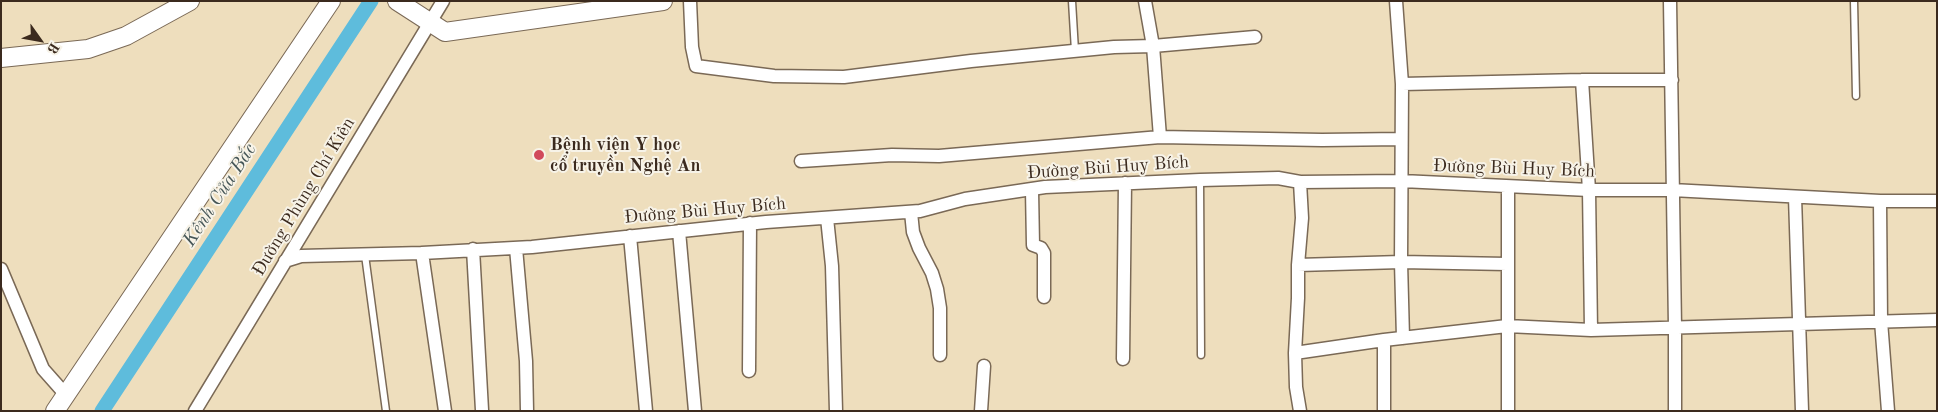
<!DOCTYPE html>
<meta charset="utf-8">
<style>
body{margin:0}
#map{position:relative;width:1938px;height:412px;overflow:hidden;background:#eedebd;font-family:"Old Standard TT",serif}
canvas{display:block}
.frame{position:absolute;inset:0;border:2px solid #3b2a1e;pointer-events:none}
.north{position:absolute;left:15px;top:15px;width:50px;height:50px;-webkit-text-stroke:4px #f7f3e8;paint-order:stroke;rotate:122deg;font-size:14px;font-weight:700;line-height:20px;text-align:center;color:#3b2a1e}
.north::after{content:'';display:block;margin:auto;width:18px;height:22px;background:#3b2a1e;clip-path:polygon(50% 0,100% 100%,50% 72%,0 100%)}
</style>
<div id="map">
<canvas width="1938" height="412"></canvas>
<div class="frame"></div>
<div class="north">B</div>
</div>
<script>
const ctx = document.querySelector('canvas').getContext('2d');
ctx.lineJoin = 'round';
function poly(rows) {
  const path = new Path2D();
  for (const r of rows) {
    path.moveTo(r[0], r[1]);
    for (let i = 2; i < r.length; i += 2) path.lineTo(r[i], r[i + 1]);
  }
  return path;
}
function stroke(path, color, width, dash) {
  ctx.strokeStyle = color;
  ctx.lineWidth = width;
  ctx.lineCap = dash ? 'butt' : 'round';
  ctx.setLineDash(dash || []);
  ctx.stroke(path);
}
function drawText(font, color, halo, rows, align = 'center') {
  ctx.font = font + ' "Old Standard TT",serif';
  ctx.lineWidth = 4;
  ctx.setLineDash([]);
  ctx.textBaseline = 'middle';
  ctx.strokeStyle = halo;
  ctx.fillStyle = color;
  for (const [text, x, y, turn = 0] of rows) {
    ctx.save();
    ctx.translate(x, y);
    ctx.rotate((+turn || 0) * Math.PI / 180);
    ctx.textAlign = isNaN(turn) ? turn : align;
    if (halo) ctx.strokeText(text, 0, 0);
    ctx.fillText(text, 0, 0);
    ctx.restore();
  }
}
const canal = poly([
 [102,411,371,1]
]);
const lane = poly([
 [1072,1,1075,51],
 [1854,1,1856,96],
 [1200,180,1201,355],
 [365,255,386,411]
]);
const street = poly([
 [690,1,692,47,696,66,774,76,844,77,971,61,1114,47,1153,46,1255,37],
 [1145,1,1153,46,1160,137],
 [1396,1,1402,84,1401,262,1403,338],
 [1670,1,1675,327,1675,411],
 [1582,80,1589,190,1591,330],
 [1402,84,1582,80,1672,80],
 [801,161,892,155,939,156,1160,137,1322,140,1401,139],
 [1508,187,1508,411],
 [1032,190,1033,245,1041,248,1044,253,1044,297],
 [1795,197,1802,411],
 [1880,201,1881,321,1888,411],
 [911,212,913,232,919,248,932,273,937,289,940,308,940,355],
 [827,218,832,266,836,411],
 [679,231,695,411],
 [630,236,646,411],
 [516,248,526,361,527,411],
 [473,249,482,410],
 [422,253,445,411],
 [285,261,301,256,422,253,532,247,766,222,920,211,965,199,1045,187,1200,180,1278,178,1300,182,1402,181,1589,190,1672,190,1880,201,1937,201],
 [1298,265,1401,262,1507,264],
 [1,269,43,369,66,395],
 [1384,340,1384,411],
 [1295,353,1384,340,1507,326,1591,330,1937,320],
 [1123,359,1125,183],
 [749,371,750,223],
 [195,411,443,1],
 [981,411,984,366],
 [1300,411,1296,387,1295,353,1298,298,1298,265,1302,218,1300,182]
]);
const secondary = poly([
 [397,1,445,32,663,1],
 [1,58,88,49,126,36,190,1],
 [55,411,331,1]
]);
const markers = [
 [539,155,6,"#d1495b"]
];
const poiNames = [
 ["Bệnh viện Y học",550,145],
 ["cổ truyền Nghệ An",550,166]
];
const streetNames = [
 ["Đường Bùi Huy Bích",1108,168,-4],
 ["Đường Bùi Huy Bích",1514,169,2],
 ["Đường Phùng Chí Kiên",304,197,-59],
 ["Đường Bùi Huy Bích",705,211,-5]
];
const waterNames = [
 ["Kênh Cửa Bắc",220,195,-57]
];
stroke(canal, '#5ebcdc', 15);
stroke(lane, '#7a6956', 9);
stroke(street, '#7a6956', 15);
stroke(secondary, '#7a6956', 20);
stroke(lane, '#fff', 6);
stroke(street, '#fff', 12);
stroke(secondary, '#fff', 18);
for (const [x, y, r, color] of markers) {
  const dot = new Path2D();
  dot.arc(x, y, r, 0, 2 * Math.PI);
  ctx.fillStyle = color;
  ctx.fill(dot);
  stroke(dot, '#f7f3e8', 2);
}
drawText('bold 18px', '#3b2a1e', '#f7f3e8', poiNames, 'left');
drawText('18px', '#3b2a1e', '#f7f3e8', streetNames);
drawText('italic 19px', '#465657', '#f7f3e8', waterNames);
</script>
